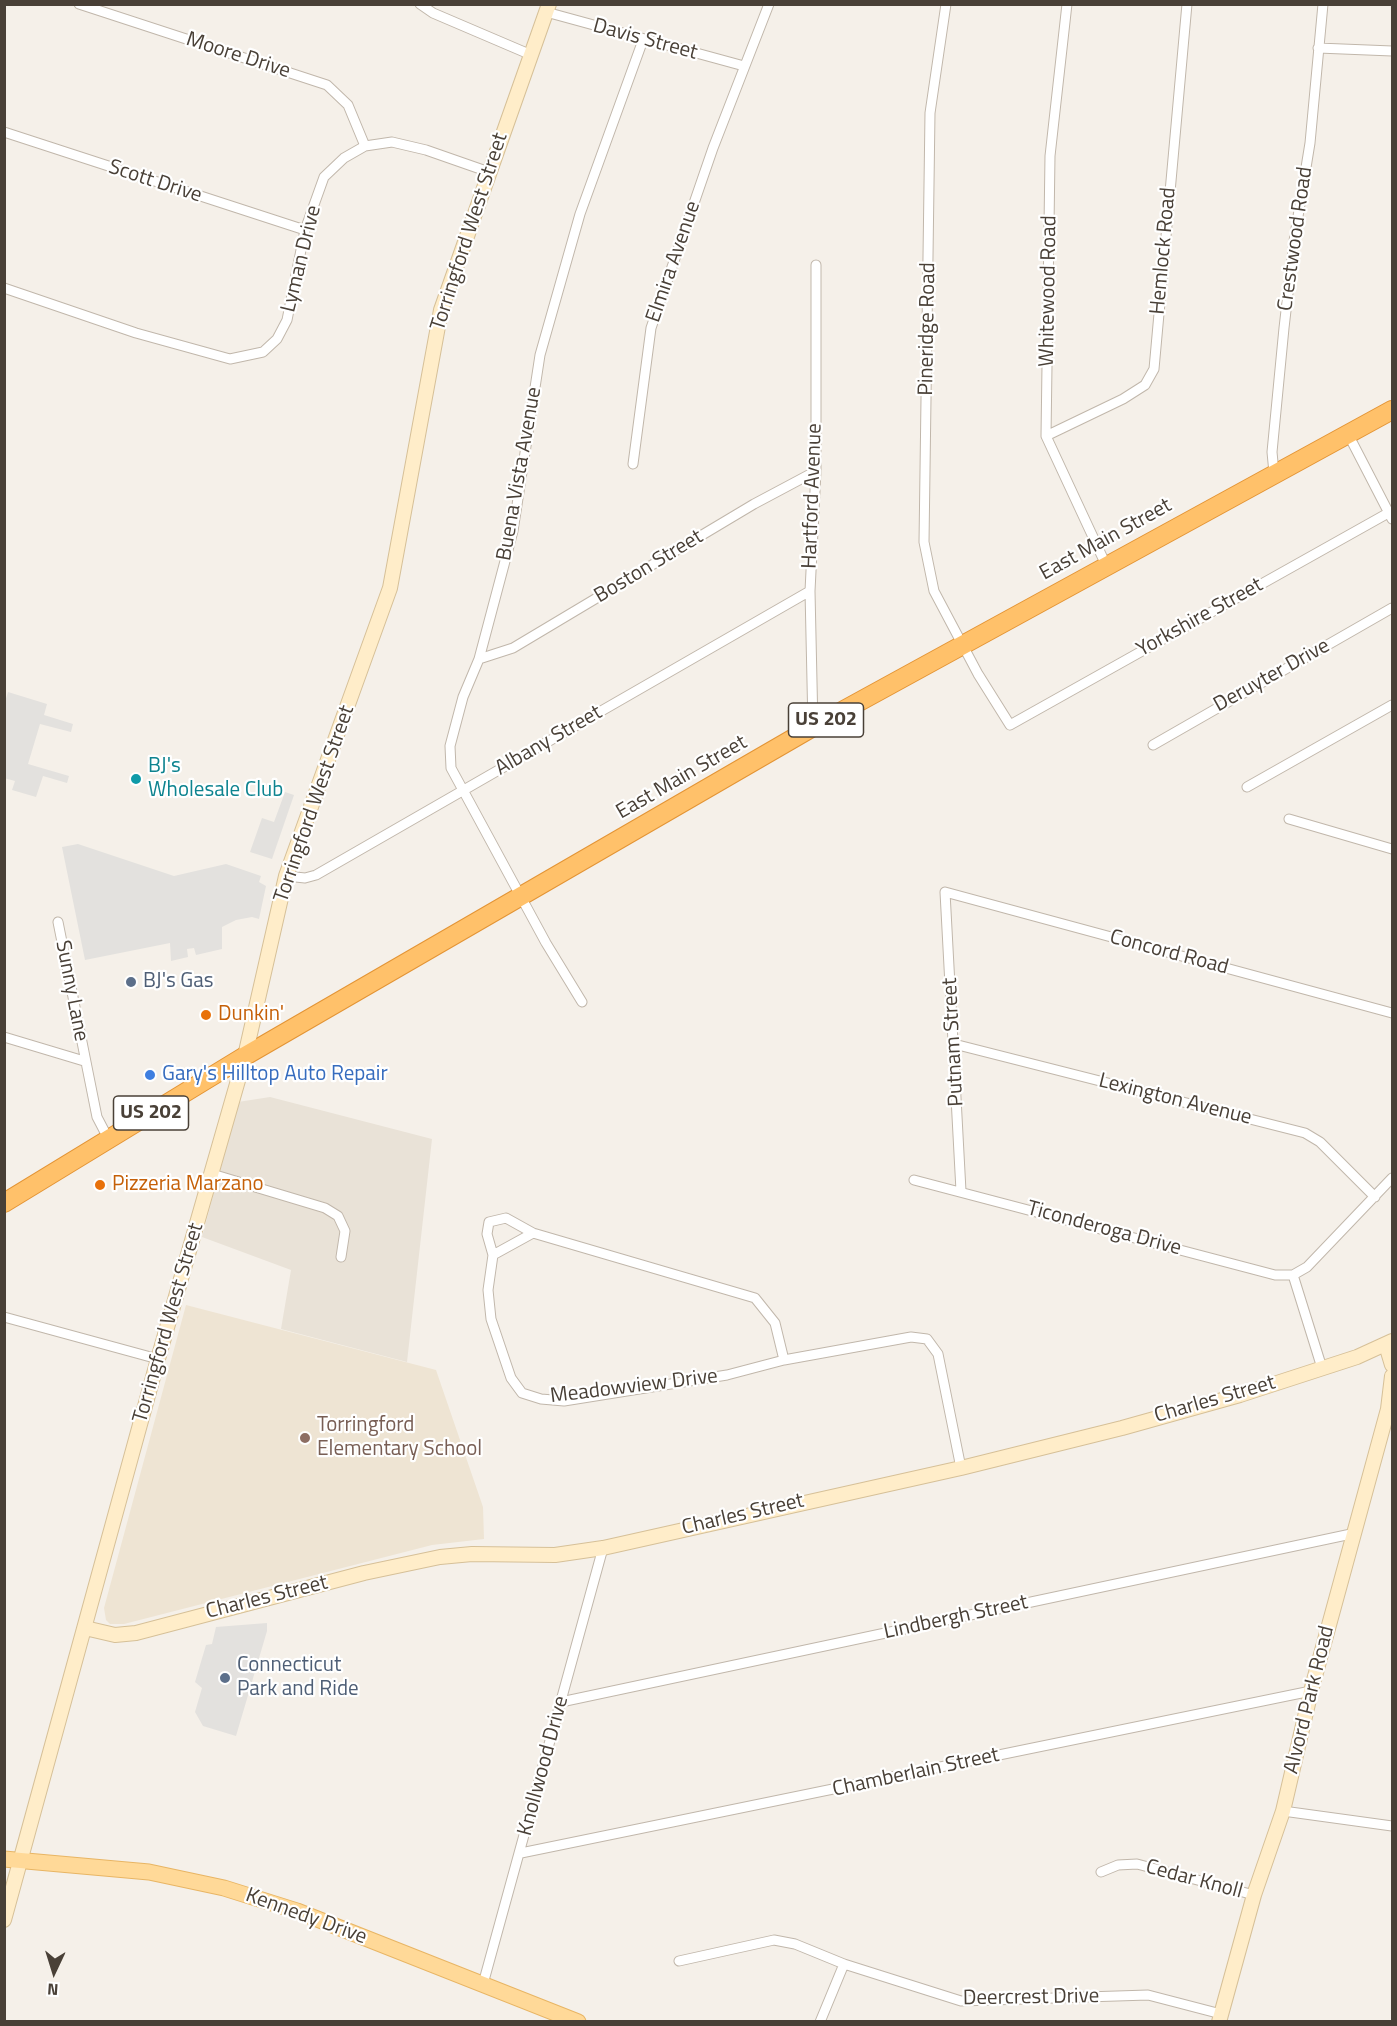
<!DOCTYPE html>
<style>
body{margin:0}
#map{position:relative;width:1397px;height:2026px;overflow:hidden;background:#f5f0e9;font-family:"Titillium Web",sans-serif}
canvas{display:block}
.frame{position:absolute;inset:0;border:6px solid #494037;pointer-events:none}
.north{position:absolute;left:24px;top:1942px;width:60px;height:60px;-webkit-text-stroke:4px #fff;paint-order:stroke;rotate:184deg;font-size:16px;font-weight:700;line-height:24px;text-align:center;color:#494037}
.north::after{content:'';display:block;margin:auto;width:21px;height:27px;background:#494037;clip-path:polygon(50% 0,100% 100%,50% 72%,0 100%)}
</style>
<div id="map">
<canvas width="1397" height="2026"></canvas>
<div class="frame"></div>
<div class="north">N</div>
</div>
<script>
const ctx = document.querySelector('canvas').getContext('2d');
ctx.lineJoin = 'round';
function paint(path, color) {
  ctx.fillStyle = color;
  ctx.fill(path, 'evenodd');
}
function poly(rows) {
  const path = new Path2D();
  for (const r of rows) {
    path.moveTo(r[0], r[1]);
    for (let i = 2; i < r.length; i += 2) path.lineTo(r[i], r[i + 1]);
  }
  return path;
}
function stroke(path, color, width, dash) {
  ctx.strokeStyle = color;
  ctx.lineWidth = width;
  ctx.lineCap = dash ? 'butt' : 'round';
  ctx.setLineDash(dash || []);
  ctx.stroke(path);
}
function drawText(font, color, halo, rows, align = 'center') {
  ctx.font = font + ' "Titillium Web",sans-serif';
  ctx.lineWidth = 4.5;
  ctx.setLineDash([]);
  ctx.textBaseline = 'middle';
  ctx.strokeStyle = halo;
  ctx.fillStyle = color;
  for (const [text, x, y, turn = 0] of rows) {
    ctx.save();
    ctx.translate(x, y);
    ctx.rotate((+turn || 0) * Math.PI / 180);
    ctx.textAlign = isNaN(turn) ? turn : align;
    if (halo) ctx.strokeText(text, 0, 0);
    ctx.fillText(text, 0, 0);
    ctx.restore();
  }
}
const residential = poly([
 [270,1097,432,1139,407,1362,281,1329,291,1270,202,1237,238,1102]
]);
const education = poly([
 [186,1305,436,1370,483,1507,484,1539,432,1545,124,1624,110,1624,106,1620,104,1608]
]);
const parking = poly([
 [8,692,47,704,44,715,73,724,71,732,40,724,28,764,69,776,67,783,43,776,36,797,12,790,15,781,4,778,4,705],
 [285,792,294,795,272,859,250,852,262,818,274,822],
 [78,844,174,876,226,864,261,876,259,882,266,886,259,919,252,917,236,920,222,927,222,949,196,955,194,948,187,949,188,957,171,961,170,943,85,960,62,847],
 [267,1623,267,1631,236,1736,203,1726,195,1712,202,1688,195,1682,206,1645,212,1644,216,1627]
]);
const street = poly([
 [79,4,327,85,348,105,365,146],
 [420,4,433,13,529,54],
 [946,4,930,113,924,542,934,591,978,674,1010,725,1390,512],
 [1067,4,1050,156,1046,436,1106,565],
 [546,12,744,66],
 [1318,48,1392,51],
 [4,132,305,230],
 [4,288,136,333,230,359,263,352,277,339,287,320,305,230,324,177,344,158,365,146,392,142,426,150,489,172],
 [1348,434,1392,519],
 [1046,436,1123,399,1145,385,1154,369,1187,4],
 [633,464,651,328,713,148,769,4],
 [1274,473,1272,452,1284,328,1294,241,1310,143,1323,4],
 [479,659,513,648,754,504,816,471],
 [813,727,810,591,816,471,816,265],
 [1153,745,1392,608],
 [1247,787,1392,705],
 [1289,819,1392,849],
 [286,876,305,878,316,875,810,591],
 [58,922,97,1117,109,1140],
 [582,1002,546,943,451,768,450,746,463,697,479,659,513,531,540,355,580,214,643,40],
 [4,1037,84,1061],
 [954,1044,1305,1133,1320,1142,1375,1197],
 [212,1174,325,1208,338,1216,345,1231,341,1257],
 [914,1180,1275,1275,1293,1275],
 [961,1191,945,892,1392,1013],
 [533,1233,755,1298,775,1323,784,1360,727,1375,564,1401,541,1399,522,1393,511,1378,491,1319,488,1290,493,1255,533,1233],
 [493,1255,487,1234,489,1222,506,1218,533,1233],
 [1293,1275,1307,1267,1392,1178],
 [1293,1275,1322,1368],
 [4,1317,158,1359],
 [784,1360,911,1337,927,1339,938,1354,961,1468],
 [561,1702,1351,1534],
 [1283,1811,1392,1826],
 [521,1853,1311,1691],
 [1101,1872,1118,1865,1137,1864,1254,1895],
 [679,1961,774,1940,795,1944,844,1964,961,2001,1148,1995,1221,2014],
 [483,1984,603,1548],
 [820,2022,844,1964]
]);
const secondary = poly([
 [1386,1345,1392,1365],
 [85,1628,115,1635,136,1633,364,1573,440,1557,472,1554,555,1555,603,1548,961,1468,1122,1428,1240,1395,1357,1357,1392,1341],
 [4,1920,158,1359,245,1056,286,876,390,588,441,310,549,4],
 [1219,2022,1254,1895,1283,1811,1311,1691,1388,1409,1392,1376]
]);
const primary = poly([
 [4,1859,149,1872,224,1888,297,1911,578,2022]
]);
const highway = poly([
 [4,1203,245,1056,813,727,1392,410]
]);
const markers = [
 [136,779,6,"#0f9aa8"],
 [131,982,6,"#5c6f8a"],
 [206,1015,6,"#e8710a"],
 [150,1075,6,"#3f7fe0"],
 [100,1185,6,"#e8710a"],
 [305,1438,6,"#8d6e63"],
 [225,1678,6,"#5c6f8a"]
];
const shields = [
 [826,720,75],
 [151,1113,75]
];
const shieldNames = [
 ["US 202",826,720],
 ["US 202",151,1113]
];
const streetNames = [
 ["Davis Street",645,40,15],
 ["Moore Drive",238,56,18],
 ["Scott Drive",155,182,18],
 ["Torringford West Street",470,232,-72],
 ["Crestwood Road",1296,239,-82],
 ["Hemlock Road",1164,251,-85],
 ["Lyman Drive",302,259,-76],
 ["Elmira Avenue",674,262,-71],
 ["Whitewood Road",1049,291,-89],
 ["Pineridge Road",928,329,-89],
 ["Buena Vista Avenue",520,474,-80],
 ["Hartford Avenue",813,496,-88],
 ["East Main Street",1106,540,-29],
 ["Boston Street",649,567,-31],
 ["Yorkshire Street",1200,618,-29],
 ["Deruyter Drive",1272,676,-29],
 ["Albany Street",549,741,-30],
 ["East Main Street",682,778,-30],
 ["Torringford West Street",315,804,-71],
 ["Concord Road",1169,953,15],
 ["Sunny Lane",71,991,79],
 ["Putnam Street",954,1042,-93],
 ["Lexington Avenue",1175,1100,14],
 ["Ticonderoga Drive",1104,1229,15],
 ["Torringford West Street",169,1323,-74],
 ["Meadowview Drive",634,1387,-7],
 ["Charles Street",1215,1400,-16],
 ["Charles Street",743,1515,-13],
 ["Charles Street",267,1598,-14],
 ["Lindbergh Street",956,1618,-12],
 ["Alvord Park Road",1310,1700,-76],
 ["Knollwood Drive",544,1766,-75],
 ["Chamberlain Street",916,1773,-12],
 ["Cedar Knoll",1194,1880,15],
 ["Kennedy Drive",306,1917,20],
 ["Deercrest Drive",1031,1998,-1]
];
const cultureNames = [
 ["BJ's",148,767],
 ["Wholesale Club",148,791]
];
const serviceNames = [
 ["BJ's Gas",143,982],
 ["Connecticut",237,1666],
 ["Park and Ride",237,1690]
];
const foodNames = [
 ["Dunkin'",218,1015],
 ["Pizzeria Marzano",112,1185]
];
const shopNames = [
 ["Gary's Hilltop Auto Repair",162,1075]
];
const educationNames = [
 ["Torringford",317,1426],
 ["Elementary School",317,1450]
];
paint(residential, '#e9e2d7');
paint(education, '#eee4d3');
paint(parking, '#e3e1de');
stroke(street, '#c1b7ab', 11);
stroke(secondary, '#d6c098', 16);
stroke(primary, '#e8b564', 17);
stroke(highway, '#e39435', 20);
stroke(street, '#fff', 9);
stroke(secondary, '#ffedc9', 14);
stroke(primary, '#ffd998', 15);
stroke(highway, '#ffc16a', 18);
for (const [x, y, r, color] of markers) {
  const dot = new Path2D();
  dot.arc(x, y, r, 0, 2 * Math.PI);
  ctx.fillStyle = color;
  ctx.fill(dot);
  stroke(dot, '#fff', 2);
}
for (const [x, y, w] of shields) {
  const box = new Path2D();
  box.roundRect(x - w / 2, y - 17, w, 34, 4.5);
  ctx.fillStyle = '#fff';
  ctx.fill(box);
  stroke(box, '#494037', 1.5);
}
drawText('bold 20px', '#494037', null, shieldNames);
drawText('21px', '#494037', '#fff', streetNames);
drawText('21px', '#0d838f', '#fff', cultureNames, 'left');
drawText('21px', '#4e5e75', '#fff', serviceNames, 'left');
drawText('21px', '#c56008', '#fff', foodNames, 'left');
drawText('21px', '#366cbe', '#fff', shopNames, 'left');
drawText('21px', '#785e54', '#fff', educationNames, 'left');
</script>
